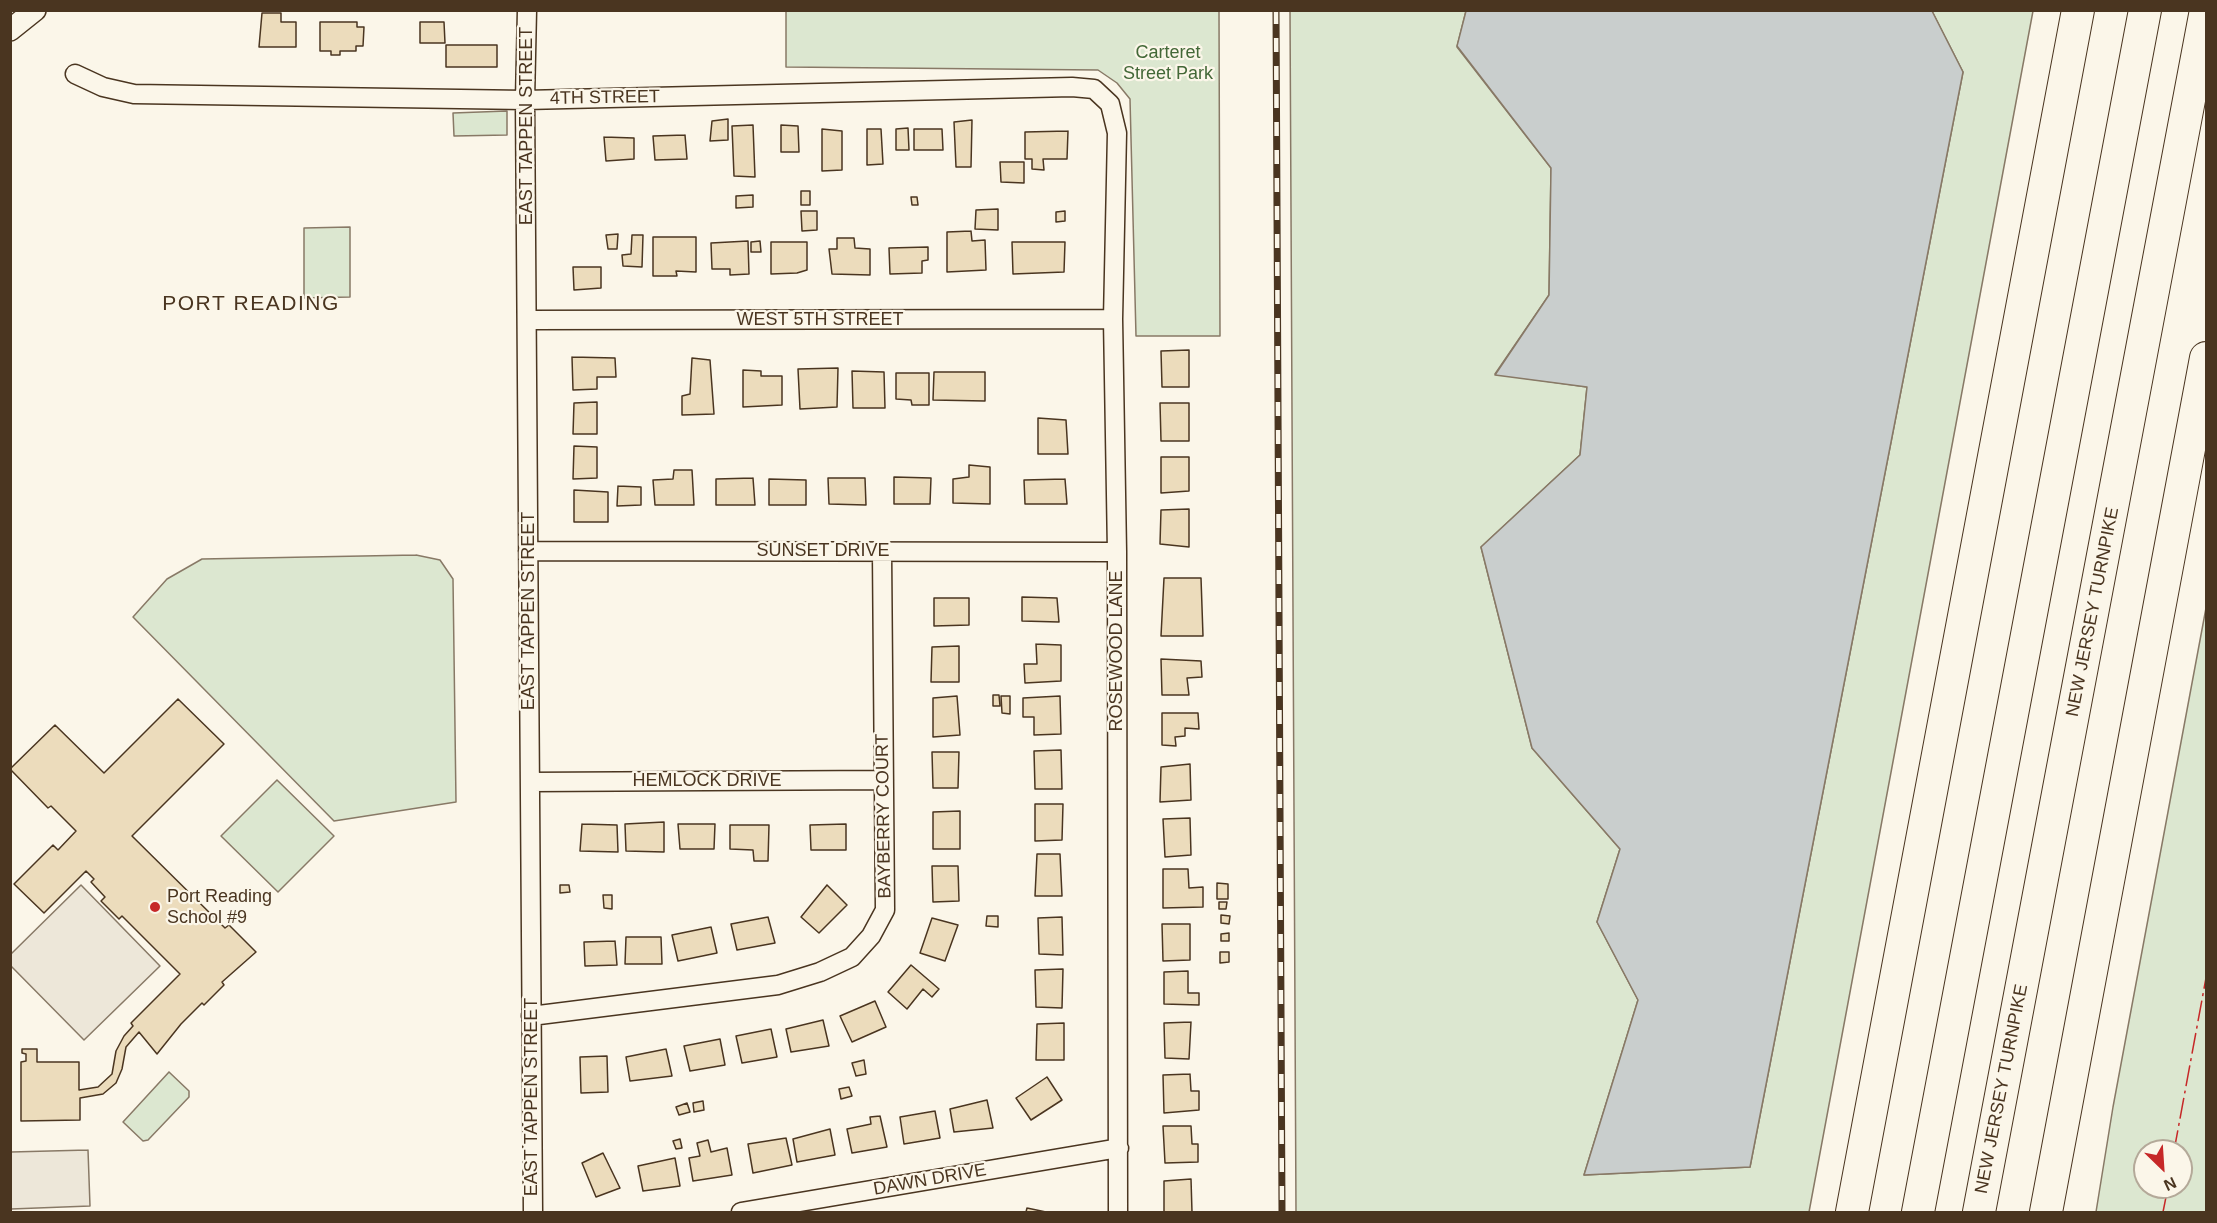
<!DOCTYPE html>
<style>
body{margin:0}
#map{position:relative;width:2217px;height:1223px;overflow:hidden;background:#fbf6e9;font-family:Helvetica,sans-serif}
canvas{display:block}
.frame{position:absolute;inset:0;border:12px solid #4a3520;pointer-events:none}
.north{position:absolute;left:2133px;top:1139px;width:60px;height:60px;box-sizing:border-box;background:#fbf6e9;border:2px solid #b4a999;border-radius:50%;rotate:155deg;font-size:16px;font-weight:700;line-height:24px;text-align:center;color:#4a3520}
.north::after{content:'';display:block;margin:auto;width:21px;height:27px;background:#c62828;clip-path:polygon(50% 0,100% 100%,50% 72%,0 100%)}
</style>
<div id="map">
<canvas width="2217" height="1223"></canvas>
<div class="frame"></div>
<div class="north">N</div>
</div>
<script>
const ctx = document.querySelector('canvas').getContext('2d');
ctx.lineJoin = 'round';
function paint(path, color) {
  ctx.fillStyle = color;
  ctx.fill(path, 'evenodd');
}
function poly(rows) {
  const path = new Path2D();
  for (const r of rows) {
    path.moveTo(r[0], r[1]);
    for (let i = 2; i < r.length; i += 2) path.lineTo(r[i], r[i + 1]);
  }
  return path;
}
function stroke(path, color, width, dash) {
  ctx.strokeStyle = color;
  ctx.lineWidth = width;
  ctx.lineCap = dash ? 'butt' : 'round';
  ctx.setLineDash(dash || []);
  ctx.stroke(path);
}
function drawText(font, color, halo, rows, align = 'center') {
  ctx.font = font + ' Helvetica,sans-serif';
  ctx.lineWidth = 4.5;
  ctx.setLineDash([]);
  ctx.textBaseline = 'middle';
  ctx.strokeStyle = halo;
  ctx.fillStyle = color;
  for (const [text, x, y, turn = 0] of rows) {
    ctx.save();
    ctx.translate(x, y);
    ctx.rotate((+turn || 0) * Math.PI / 180);
    ctx.textAlign = isNaN(turn) ? turn : align;
    if (halo) ctx.strokeText(text, 0, 0);
    ctx.fillText(text, 0, 0);
    ctx.restore();
  }
}
const green = poly([
 [786,11,1219,11,1220,336,1136,336,1130,99,1117,83,1098,70,786,67,786,11],
 [1290,11,1466,11,1457,47,1551,168,1549,295,1495,374,1587,387,1580,455,1481,547,1532,748,1620,849,1597,922,1638,1000,1584,1175,1750,1167,1963,72,1932,11,2033,11,1809,1212,1296,1212,1290,11],
 [507,111,507,135,454,136,453,113,507,111],
 [350,227,350,297,304,298,304,228,350,227],
 [416,555,440,560,453,579,456,802,334,821,133,617,167,579,202,559,416,555],
 [2206,608,2206,1212,2096,1212,2113,1107,2206,608],
 [2145,1151,2181,1151,2181,1187,2145,1187,2145,1151],
 [277,780,334,836,278,892,221,836,277,780],
 [169,1072,189,1091,189,1097,148,1140,143,1141,123,1122,169,1072]
]);
const parking = poly([
 [81,885,160,966,84,1040,10,965,11,954,81,885],
 [88,1150,90,1206,11,1209,11,1152,88,1150]
]);
const water = poly([
 [1466,11,1932,11,1963,72,1750,1167,1584,1175,1638,1000,1597,922,1620,849,1532,748,1481,547,1580,455,1587,387,1495,375,1549,295,1551,168,1457,46,1466,11]
]);
const building = poly([
 [262,13,281,13,281,22,296,22,296,47,259,47,262,13],
 [320,22,357,22,357,27,364,27,363,46,356,46,356,51,340,51,340,55,331,55,331,51,320,51,320,22],
 [420,22,444,22,445,43,420,43,420,22],
 [446,45,497,45,497,67,446,67,446,45],
 [728,119,728,140,710,141,712,121,728,119],
 [972,120,971,167,956,167,954,122,972,120],
 [753,125,755,177,734,176,732,126,753,125],
 [781,125,798,126,799,152,781,152,781,125],
 [908,128,909,150,896,150,896,129,908,128],
 [822,129,842,131,842,170,822,171,822,129],
 [867,129,881,129,883,164,867,165,867,129],
 [914,129,942,129,943,150,914,150,914,129],
 [1068,131,1067,159,1043,159,1044,170,1032,169,1032,159,1025,159,1025,132,1068,131],
 [685,135,687,159,655,160,653,136,685,135],
 [604,137,634,138,634,159,606,161,604,137],
 [1000,162,1024,162,1024,183,1001,182,1000,162],
 [801,191,810,191,810,205,801,205,801,191],
 [753,195,753,207,736,208,736,196,753,195],
 [911,197,917,197,918,205,912,205,911,197],
 [998,209,998,230,975,229,976,210,998,209],
 [801,211,817,211,817,230,802,231,801,211],
 [1065,211,1065,221,1056,222,1056,212,1065,211],
 [971,231,972,241,985,240,986,270,947,272,947,232,971,231],
 [618,234,617,249,608,249,606,235,618,234],
 [632,235,643,235,642,267,623,266,622,255,631,254,632,235],
 [653,237,696,237,696,272,676,271,677,276,653,276,653,237],
 [837,238,854,238,855,248,870,249,870,275,832,274,829,249,837,249,837,238],
 [748,241,749,274,730,275,730,269,712,269,711,243,748,241],
 [760,241,761,252,751,252,751,242,760,241],
 [771,242,807,242,807,270,797,273,771,274,771,242],
 [1012,242,1065,242,1064,272,1013,274,1012,242],
 [928,247,928,260,922,261,922,273,890,274,889,248,928,247],
 [573,267,601,267,601,288,574,290,573,267],
 [1189,350,1189,387,1162,387,1161,351,1189,350],
 [572,357,615,358,616,377,597,377,597,389,573,390,572,357],
 [692,358,710,360,714,414,682,415,682,396,690,394,692,358],
 [838,368,837,407,800,409,798,369,838,368],
 [743,370,761,371,761,376,782,376,782,405,743,407,743,370],
 [852,371,884,372,885,408,853,408,852,371],
 [934,372,985,372,985,401,933,400,934,372],
 [896,373,929,373,929,405,912,405,911,400,896,399,896,373],
 [597,402,597,434,573,434,574,403,597,402],
 [1160,403,1189,403,1189,441,1161,441,1160,403],
 [1038,418,1066,420,1068,454,1038,454,1038,418],
 [574,446,597,447,597,478,573,479,574,446],
 [1161,457,1189,457,1189,491,1161,493,1161,457],
 [969,465,990,467,990,504,953,503,953,479,969,477,969,465],
 [674,470,692,470,694,505,655,505,653,480,673,479,674,470],
 [894,477,931,478,930,504,894,504,894,477],
 [753,478,755,505,716,505,716,479,753,478],
 [828,478,865,478,866,505,829,504,828,478],
 [769,479,806,480,806,505,769,505,769,479],
 [1065,479,1067,504,1025,504,1024,480,1065,479],
 [618,486,641,487,641,505,617,506,618,486],
 [574,490,608,492,608,522,574,522,574,490],
 [1189,509,1189,547,1160,544,1161,510,1189,509],
 [1164,578,1201,578,1203,636,1161,636,1164,578],
 [1022,597,1057,598,1059,622,1022,621,1022,597],
 [934,598,969,598,969,625,934,626,934,598],
 [1036,644,1061,645,1061,681,1025,683,1024,664,1037,664,1036,644],
 [959,646,959,682,931,682,932,647,959,646],
 [1161,659,1201,661,1202,677,1187,678,1189,695,1162,695,1161,659],
 [993,695,999,695,1000,706,993,706,993,695],
 [957,696,960,735,933,737,933,698,957,696],
 [1001,696,1010,696,1010,714,1002,713,1001,696],
 [1060,696,1061,734,1034,735,1034,717,1023,717,1023,698,1060,696],
 [178,699,224,744,132,836,225,928,229,925,256,952,222,982,224,985,204,1005,202,1003,181,1024,157,1054,139,1032,126,1047,122,1069,116,1083,103,1094,80,1098,80,1120,21,1121,21,1062,26,1061,26,1054,22,1053,22,1049,37,1049,37,1062,79,1062,79,1090,98,1087,112,1074,116,1051,124,1036,133,1026,131,1023,180,974,122,916,119,919,101,901,105,897,91,882,94,879,86,871,44,913,14,884,53,845,58,850,76,831,51,806,48,808,10,769,55,725,104,773,178,699],
 [1162,713,1198,713,1199,729,1185,728,1185,736,1175,737,1176,746,1162,745,1162,713],
 [1061,750,1062,789,1035,789,1034,751,1061,750],
 [932,752,959,752,958,788,933,788,932,752],
 [1190,764,1191,800,1160,802,1161,767,1190,764],
 [1035,804,1063,804,1062,840,1035,841,1035,804],
 [960,811,960,849,933,849,933,812,960,811],
 [1190,818,1191,855,1165,857,1163,819,1190,818],
 [664,822,664,852,626,851,625,824,664,822],
 [582,824,617,825,618,852,580,851,582,824],
 [678,824,715,824,714,849,680,849,678,824],
 [846,824,846,850,811,850,810,825,846,824],
 [730,825,769,825,768,861,754,861,753,850,730,849,730,825],
 [1037,854,1060,854,1062,896,1035,896,1037,854],
 [932,866,958,866,959,901,933,902,932,866],
 [1163,869,1188,869,1189,888,1203,887,1203,907,1163,908,1163,869],
 [1217,883,1228,884,1228,899,1217,899,1217,883],
 [560,885,569,885,570,892,560,893,560,885],
 [827,885,847,905,819,933,801,917,827,885],
 [603,895,612,895,612,909,604,908,603,895],
 [1219,902,1227,902,1226,909,1219,909,1219,902],
 [1221,915,1230,916,1229,924,1221,923,1221,915],
 [987,916,998,916,998,927,986,926,987,916],
 [768,917,775,943,737,950,731,924,768,917],
 [1062,917,1063,955,1039,954,1038,918,1062,917],
 [932,918,958,925,945,961,920,953,932,918],
 [1162,924,1190,924,1190,960,1163,961,1162,924],
 [711,927,717,953,678,961,672,935,711,927],
 [1229,933,1229,941,1221,941,1221,934,1229,933],
 [626,937,661,937,662,964,625,964,626,937],
 [615,941,617,965,585,966,584,942,615,941],
 [1220,952,1229,952,1229,962,1220,963,1220,952],
 [911,965,939,989,932,997,923,989,907,1009,888,992,911,965],
 [1063,969,1062,1008,1036,1007,1035,970,1063,969],
 [1188,971,1188,993,1199,993,1199,1005,1164,1004,1164,972,1188,971],
 [875,1001,886,1027,852,1042,840,1016,875,1001],
 [823,1020,829,1046,791,1052,786,1029,823,1020],
 [1191,1022,1189,1059,1165,1058,1164,1023,1191,1022],
 [1064,1023,1064,1060,1036,1060,1037,1024,1064,1023],
 [771,1029,777,1057,742,1063,736,1036,771,1029],
 [720,1039,725,1065,690,1071,684,1046,720,1039],
 [666,1049,672,1076,630,1081,626,1057,666,1049],
 [607,1056,608,1092,581,1093,580,1057,607,1056],
 [864,1060,866,1074,856,1076,852,1063,864,1060],
 [1190,1074,1191,1091,1199,1091,1199,1110,1164,1113,1163,1075,1190,1074],
 [1047,1077,1062,1100,1031,1120,1016,1098,1047,1077],
 [849,1087,852,1096,841,1099,839,1089,849,1087],
 [987,1100,993,1128,954,1132,950,1109,987,1100],
 [703,1101,704,1110,694,1112,693,1103,703,1101],
 [687,1103,690,1112,679,1115,676,1107,687,1103],
 [935,1111,940,1138,904,1144,900,1117,935,1111],
 [880,1116,887,1147,852,1153,847,1129,871,1124,870,1117,880,1116],
 [1163,1126,1191,1126,1192,1144,1198,1144,1198,1162,1165,1163,1163,1126],
 [830,1129,835,1155,797,1162,793,1139,830,1129],
 [786,1138,792,1165,753,1173,748,1144,786,1138],
 [680,1139,682,1148,676,1149,673,1141,680,1139],
 [708,1140,711,1152,727,1148,732,1175,693,1181,689,1158,700,1156,697,1143,708,1140],
 [603,1153,620,1188,596,1197,582,1163,603,1153],
 [675,1158,680,1186,643,1191,638,1166,675,1158],
 [1191,1179,1192,1212,1164,1212,1164,1181,1191,1179],
 [1027,1208,1046,1212,1026,1212,1027,1208]
]);
const minor = poly([
 [527,10,525,100,533,1212],
 [75,74,103,87,134,94,525,100,1072,87,1094,89,1110,104,1117,133,1113,319,1117,552,1118,1212],
 [527,320,1113,319],
 [528,551,1117,552],
 [530,782,884,780],
 [531,1016,778,985,820,972,852,957,871,936,885,910,882,552],
 [741,1212,1119,1148]
]);
const tertiary = poly([
 [10,30,35,10]
]);
const motorway = poly([
 [1852,1212,2078,10],
 [1918,1212,2145,10],
 [1979,1212,2206,10],
 [2046,1212,2206,358]
]);
const rail = poly([
 [1276,10,1282,1212]
]);
const power = poly([
 [2174,1151,2206,978],
 [2163,1212,2168,1187]
]);
const markers = [
 [155,907,6,"#c62828"]
];
const parkNames = [
 ["Carteret",1168,53],
 ["Street Park",1168,74]
];
const streetNames = [
 ["4TH STREET",605,98,-1],
 ["EAST TAPPEN STREET",527,126,-90],
 ["WEST 5TH STREET",820,320],
 ["SUNSET DRIVE",823,551],
 ["EAST TAPPEN STREET",529,611,-90],
 ["NEW JERSEY TURNPIKE",2093,612,-79],
 ["ROSEWOOD LANE",1117,651,-90],
 ["HEMLOCK DRIVE",707,781],
 ["BAYBERRY COURT",884,816,-91],
 ["NEW JERSEY TURNPIKE",2002,1089,-79],
 ["EAST TAPPEN STREET",532,1097,-90],
 ["DAWN DRIVE",930,1180,-10]
];
const poiNames = [
 ["Port Reading",167,897],
 ["School #9",167,918]
];
const quarterNames = [
 ["PORT READING",251,304]
];
paint(green, '#dce7d0');
stroke(green, '#887966', 1.5);
paint(parking, '#ede7d9');
stroke(parking, '#887966', 1.5);
paint(water, '#c9cecd');
stroke(water, '#887966', 1.5);
paint(building, '#ecdcbc');
stroke(building, '#4a3520', 1.5);
stroke(minor, '#4a3520', 21);
stroke(tertiary, '#4a3520', 24);
stroke(motorway, '#4a3520', 34);
stroke(minor, '#fbf6e9', 18);
stroke(tertiary, '#fbf6e9', 21);
stroke(motorway, '#fbf6e9', 32);
stroke(rail, '#4a3520', 7);
stroke(rail, '#fbf6e9', 4.5, [14]);
stroke(power, '#c62828', 1.5, [21, 4.5, 3, 4.5]);
for (const [x, y, r, color] of markers) {
  const dot = new Path2D();
  dot.arc(x, y, r, 0, 2 * Math.PI);
  ctx.fillStyle = color;
  ctx.fill(dot);
  stroke(dot, '#fbf6e9', 2);
}
drawText('18px', '#436837', '#fbf6e9', parkNames);
drawText('18px', '#4a3520', '#fbf6e9', streetNames);
drawText('18px', '#4a3520', '#fbf6e9', poiNames, 'left');
ctx.letterSpacing = '1.5px';
drawText('21px', '#4a3520', '#fbf6e9', quarterNames);
ctx.letterSpacing = '0px';
</script>
